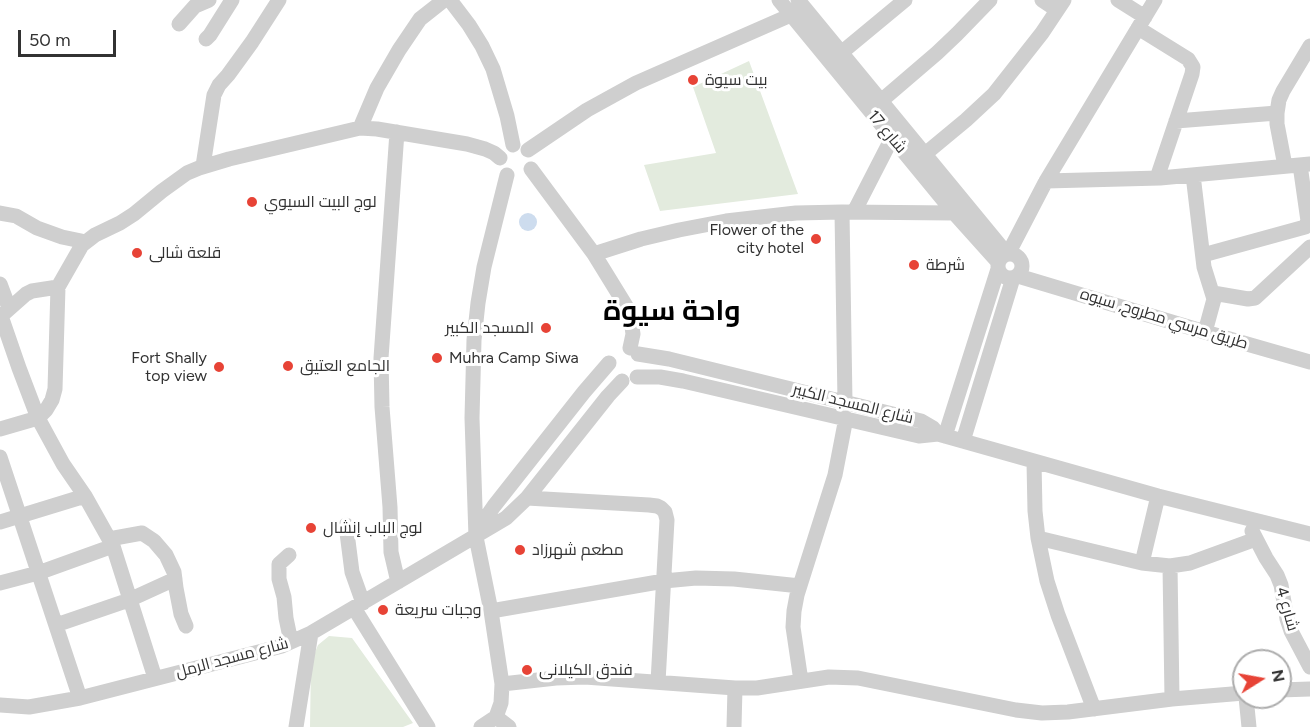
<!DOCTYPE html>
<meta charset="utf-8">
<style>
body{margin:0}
#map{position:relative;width:1310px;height:727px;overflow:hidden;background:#fff;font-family:Figtree,sans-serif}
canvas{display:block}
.north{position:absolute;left:1232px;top:649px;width:60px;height:60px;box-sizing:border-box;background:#fff;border:2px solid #adadad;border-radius:50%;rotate:79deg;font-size:16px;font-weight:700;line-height:24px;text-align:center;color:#323232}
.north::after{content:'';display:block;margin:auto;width:21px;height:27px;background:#e74336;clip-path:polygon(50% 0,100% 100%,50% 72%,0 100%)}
.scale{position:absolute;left:18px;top:30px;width:98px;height:27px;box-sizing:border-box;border:3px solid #323232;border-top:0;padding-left:8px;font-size:18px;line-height:21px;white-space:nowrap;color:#323232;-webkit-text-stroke:4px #fff;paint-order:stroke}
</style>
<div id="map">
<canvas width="1310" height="727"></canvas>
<div class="north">N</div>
<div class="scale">50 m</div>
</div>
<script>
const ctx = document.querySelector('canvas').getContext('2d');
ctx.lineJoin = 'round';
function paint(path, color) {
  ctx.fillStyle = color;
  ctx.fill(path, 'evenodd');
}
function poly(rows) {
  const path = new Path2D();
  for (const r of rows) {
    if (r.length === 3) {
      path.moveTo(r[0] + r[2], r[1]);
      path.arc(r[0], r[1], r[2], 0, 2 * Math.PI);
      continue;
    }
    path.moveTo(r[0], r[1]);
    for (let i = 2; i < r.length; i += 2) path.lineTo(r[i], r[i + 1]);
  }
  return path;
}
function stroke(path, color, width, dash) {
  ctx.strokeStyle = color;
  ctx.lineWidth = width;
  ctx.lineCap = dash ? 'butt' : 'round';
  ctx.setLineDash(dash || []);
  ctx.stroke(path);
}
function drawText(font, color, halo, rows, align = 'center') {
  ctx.font = font + ' Figtree,Cairo,sans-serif';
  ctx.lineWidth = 6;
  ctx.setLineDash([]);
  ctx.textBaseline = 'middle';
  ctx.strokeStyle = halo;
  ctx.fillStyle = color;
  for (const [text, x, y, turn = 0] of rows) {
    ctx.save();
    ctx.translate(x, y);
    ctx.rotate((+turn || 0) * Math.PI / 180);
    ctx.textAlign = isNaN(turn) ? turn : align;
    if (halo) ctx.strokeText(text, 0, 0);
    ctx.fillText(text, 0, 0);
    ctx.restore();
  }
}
const green = poly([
 [749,61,798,194,660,211,644,165,716,153,693,87],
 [329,636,352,638,413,723,403,727,310,727,311,662,318,645]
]);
const water = poly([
 [528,222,9]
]);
const minor = poly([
 [450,0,469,25,482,46,493,69,507,116,513,145],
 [779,0,954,213,998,262],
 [798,0,1007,254],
 [1042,0,1057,10],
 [1118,0,1145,17],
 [179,24,195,6,209,0],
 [1138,28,1188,59,1193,67,1192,74,1157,178],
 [206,39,210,35,232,0],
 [841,53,905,0],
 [881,101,937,53,957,34,990,0],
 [1176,121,1277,113],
 [360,128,377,88,399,50,420,19,444,0],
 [397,132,381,358,382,407,390,507,391,552,398,582],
 [528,150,587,110,636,83,791,15],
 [925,154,966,120,994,94,1042,33,1064,0],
 [203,166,214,95,219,85,228,75,252,42,279,0],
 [1285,166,1277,124,1277,113,1279,100,1283,91,1310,46],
 [531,169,594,254,626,306,631,320,633,334,630,348],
 [1193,175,1204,267,1214,299,1205,332],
 [1046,181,1160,178,1310,164],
 [842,212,845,402],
 [854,212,892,138],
 [0,213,16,216,37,228,62,237,86,242],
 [1010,266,12],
 [594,254,641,239,679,230,726,221,796,213,842,212,954,213],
 [1008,254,1046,181,1155,0],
 [1203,255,1305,227,1308,221,1300,165],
 [1018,276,1205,332,1310,362],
 [0,284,9,308],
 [1213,293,1248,299,1255,298,1310,247],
 [1,316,19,368,38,418,63,464,85,496,113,546,155,678],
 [0,317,26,294,32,291,58,287],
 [638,354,669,359,921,421,933,428,938,434],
 [637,377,660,377,683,381,919,436,938,434,1158,496,1310,534],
 [0,429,38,418,46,410,52,400,55,389,58,287,82,245,95,235,120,223,134,214,162,191,187,173,199,168,229,159,360,128,377,129,467,144,485,149,494,153,500,158],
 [945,436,998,269],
 [963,441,1013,278],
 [0,457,80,698],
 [1034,462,1035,511,1038,538,1047,581,1058,615,1094,709],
 [527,498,649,505,657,506,661,508,665,512,667,520,658,682],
 [0,522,85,496],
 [346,525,352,572,363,603],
 [1252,531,1266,558,1277,575,1281,585,1287,619,1291,631,1310,667],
 [477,534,483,522,494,506,584,392,609,363],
 [1038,538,1142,563,1170,566,1190,563,1256,539],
 [109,539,142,533,154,541,166,555,174,572,176,588,181,614,186,626],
 [289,555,279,564,279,579,284,597,286,618,291,642],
 [1142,563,1158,496],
 [1170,566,1172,699],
 [0,583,38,573,113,546],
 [354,608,428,727],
 [491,611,664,581,696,578,734,579,800,586],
 [56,625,129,600,175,579],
 [801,681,793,627,794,611,797,595,835,475,846,418],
 [502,684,556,678,585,677,735,688,757,688,829,677,858,678,1016,710,1042,713,1068,712,1172,699,1244,693],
 [1280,690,1310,689],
 [1246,697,1249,727],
 [0,705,29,707,80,698,282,646,311,633,506,518,527,498,608,396,622,381],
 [496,717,509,727],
 [296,727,311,633],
 [481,727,496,717,501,703,502,684,491,611,476,537,472,418,474,340,478,303,484,267,507,175],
 [734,727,735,688]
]);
const markers = [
 [693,80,6,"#e74336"],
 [252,202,6,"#e74336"],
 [816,239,6,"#e74336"],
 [137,253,6,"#e74336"],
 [914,265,6,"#e74336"],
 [546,328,6,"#e74336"],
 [437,358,6,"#e74336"],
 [288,366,6,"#e74336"],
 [219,367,6,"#e74336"],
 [311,528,6,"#e74336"],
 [520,550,6,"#e74336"],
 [383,610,6,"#e74336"],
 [527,670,6,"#e74336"]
];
const poiNames = [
 ["بيت سيوة",705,80],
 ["لوج البيت السيوي",264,202],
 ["Flower of the",804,230,"right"],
 ["city hotel",804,248,"right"],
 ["قلعة شالى",149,253],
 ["شرطة",926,265],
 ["المسجد الكبير",534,328,"right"],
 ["Fort Shally",207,358,"right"],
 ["top view",207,376,"right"],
 ["Muhra Camp Siwa",449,358],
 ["الجامع العتيق",300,366],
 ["لوج الباب إنشال",323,528],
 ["مطعم شهرزاد",532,550],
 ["وجبات سريعة",395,610],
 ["فندق الكيلانى",539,670]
];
const streetNames = [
 ["شارع 17",887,132,50],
 ["طريق مرسي مطروح, سيوه",1164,319,17],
 ["شارع المسجد الكبير",853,404,14],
 ["شارع 4",1287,609,74],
 ["شارع مسجد الرمل",232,658,-15]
];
const townNames = [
 ["واحة سيوة",672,312]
];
paint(green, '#e3ebde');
paint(water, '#cddcee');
stroke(minor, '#cfcfcf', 15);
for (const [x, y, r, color] of markers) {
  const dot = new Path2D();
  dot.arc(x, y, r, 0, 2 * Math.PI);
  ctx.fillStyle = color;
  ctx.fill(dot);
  stroke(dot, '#fff', 2);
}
drawText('16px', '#323232', '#fff', poiNames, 'left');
drawText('16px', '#323232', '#fff', streetNames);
drawText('bold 28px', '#000', '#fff', townNames);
</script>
